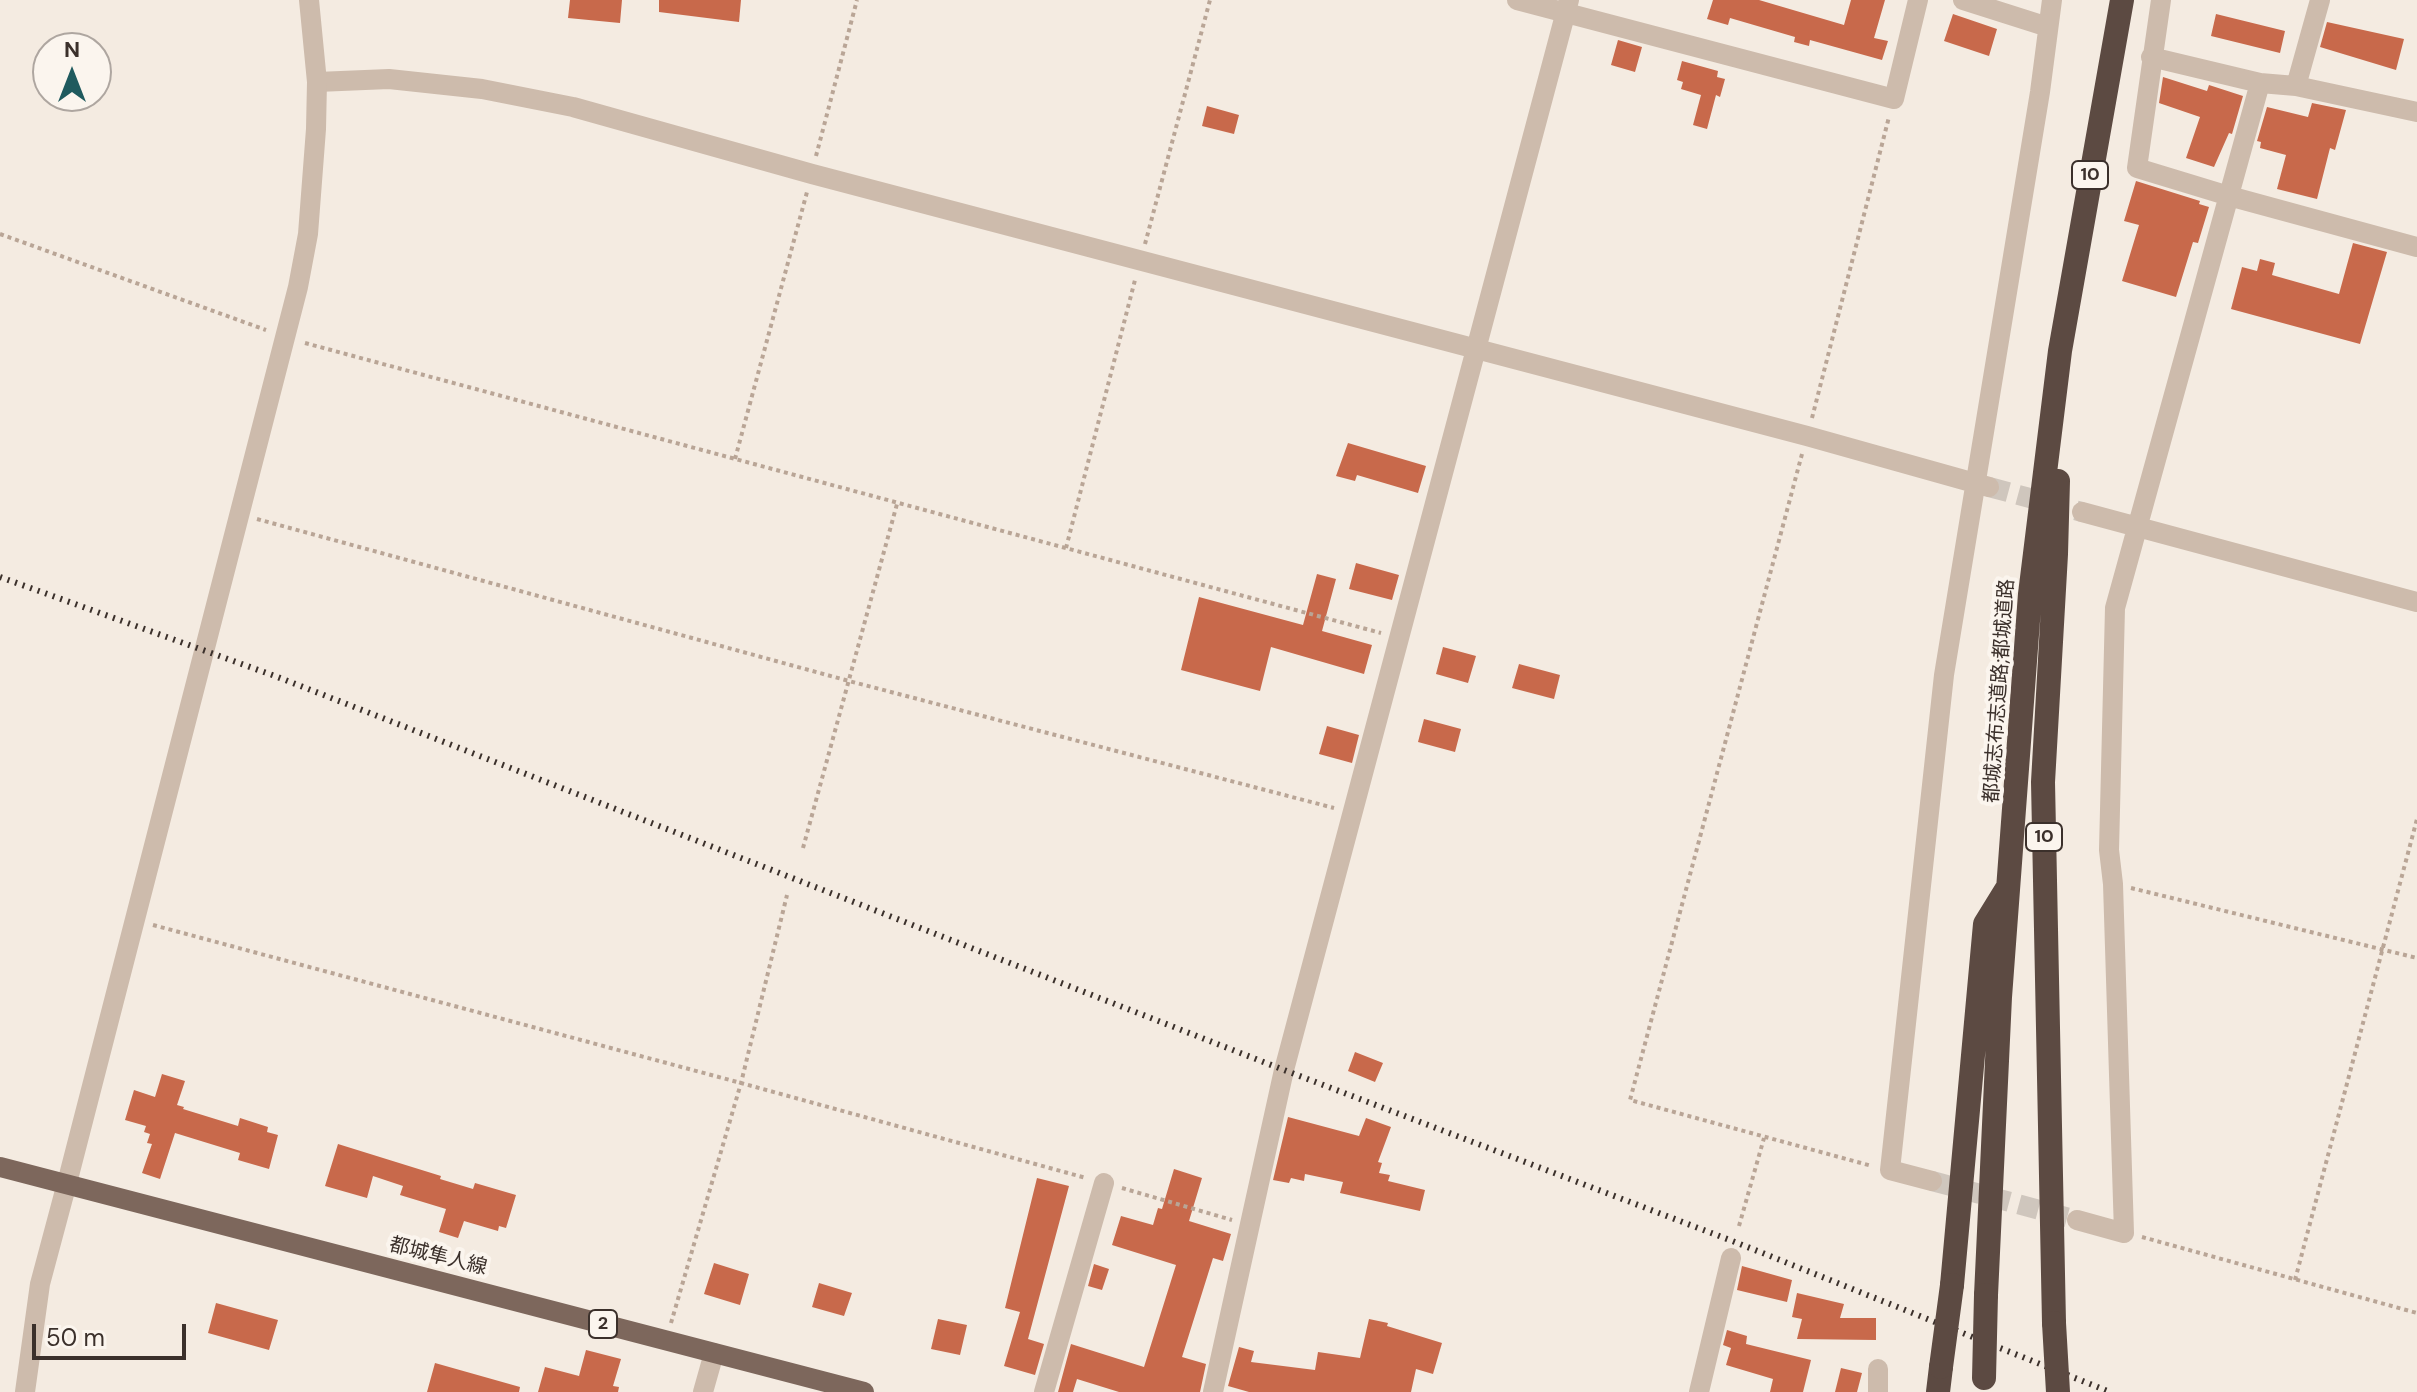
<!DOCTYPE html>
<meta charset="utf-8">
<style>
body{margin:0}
#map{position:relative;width:2417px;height:1392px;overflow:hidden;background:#f4ebe1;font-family:"DM Sans",sans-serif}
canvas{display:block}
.north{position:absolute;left:32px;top:32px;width:80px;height:80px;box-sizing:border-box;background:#fbf5ee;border:2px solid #aea6a0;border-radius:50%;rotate:0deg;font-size:22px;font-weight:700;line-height:32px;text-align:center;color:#3b302b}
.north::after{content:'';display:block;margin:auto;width:28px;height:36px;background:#1f5a5e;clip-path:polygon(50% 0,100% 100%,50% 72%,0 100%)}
.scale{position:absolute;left:32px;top:1324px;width:154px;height:36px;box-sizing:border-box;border:4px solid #3b302b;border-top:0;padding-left:10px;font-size:24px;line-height:28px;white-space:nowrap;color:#3b302b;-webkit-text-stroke:6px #fbf5ee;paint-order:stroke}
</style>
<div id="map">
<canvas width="2417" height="1392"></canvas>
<div class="north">N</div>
<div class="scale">50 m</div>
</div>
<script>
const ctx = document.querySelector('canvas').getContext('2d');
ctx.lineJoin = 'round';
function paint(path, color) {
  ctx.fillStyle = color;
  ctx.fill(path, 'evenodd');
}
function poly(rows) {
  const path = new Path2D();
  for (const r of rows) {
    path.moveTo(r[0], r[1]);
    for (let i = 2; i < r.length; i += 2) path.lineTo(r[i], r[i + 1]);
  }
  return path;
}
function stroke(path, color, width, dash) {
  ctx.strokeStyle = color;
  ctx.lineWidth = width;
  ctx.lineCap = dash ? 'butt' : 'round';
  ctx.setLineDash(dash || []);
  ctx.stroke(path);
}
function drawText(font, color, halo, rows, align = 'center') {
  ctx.font = font + ' "DM Sans","Noto Sans JP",sans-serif';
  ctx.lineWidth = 8;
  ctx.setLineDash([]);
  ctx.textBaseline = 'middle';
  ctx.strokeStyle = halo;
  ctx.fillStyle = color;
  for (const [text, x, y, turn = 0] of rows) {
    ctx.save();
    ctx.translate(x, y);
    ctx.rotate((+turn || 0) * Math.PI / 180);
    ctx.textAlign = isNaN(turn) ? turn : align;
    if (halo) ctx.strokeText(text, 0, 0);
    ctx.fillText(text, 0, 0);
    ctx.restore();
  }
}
const building = poly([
 [570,0,622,0,620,23,568,18],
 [659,0,741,0,739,22,659,12],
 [1713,0,1759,0,1844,25,1851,0,1885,0,1874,38,1888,41,1882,60,1810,40,1809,46,1794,42,1795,37,1730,18,1728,25,1707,19],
 [1953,14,1997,29,1989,56,1944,41],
 [2216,14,2285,31,2280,53,2211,36],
 [2327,22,2404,39,2396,70,2320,47],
 [1618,40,1642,47,1635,72,1611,65],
 [1682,61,1718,71,1717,77,1725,79,1720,97,1716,95,1707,129,1693,125,1701,95,1681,89,1683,82,1677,80],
 [2163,77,2207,91,2209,85,2243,96,2232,134,2229,133,2214,167,2186,158,2200,117,2159,103],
 [2312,103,2346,110,2335,150,2330,148,2317,199,2277,189,2286,155,2260,148,2261,142,2257,141,2267,107,2308,117],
 [1207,106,1239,115,1234,134,1202,126],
 [2136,181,2200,201,2199,204,2209,207,2198,243,2193,242,2176,297,2122,281,2139,225,2124,221],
 [2353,243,2387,252,2360,344,2231,309,2242,267,2257,271,2260,259,2275,263,2272,275,2339,294],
 [1348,443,1426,466,1418,493,1357,475,1355,481,1336,476],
 [1356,563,1399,575,1392,600,1349,589],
 [1317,574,1336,579,1322,631,1372,645,1364,674,1271,647,1260,691,1181,670,1199,597,1303,625],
 [1443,647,1476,656,1468,683,1436,674],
 [1519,664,1560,675,1554,699,1512,688],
 [1424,719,1461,729,1455,752,1418,742],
 [1327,726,1359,735,1352,763,1319,754],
 [1355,1052,1383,1063,1375,1082,1348,1071],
 [162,1074,185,1081,177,1105,184,1107,183,1109,238,1126,240,1118,268,1127,267,1132,278,1135,269,1169,238,1160,240,1153,175,1133,160,1179,142,1173,152,1144,147,1143,150,1134,144,1132,146,1126,125,1120,134,1090,155,1097],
 [1288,1117,1359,1136,1366,1118,1391,1127,1378,1162,1382,1163,1379,1173,1390,1175,1388,1181,1425,1190,1420,1211,1340,1193,1343,1182,1305,1174,1304,1181,1291,1178,1289,1183,1273,1180],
 [338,1144,441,1176,440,1179,473,1189,475,1183,516,1195,506,1228,499,1226,498,1231,464,1221,458,1238,439,1232,446,1209,400,1195,403,1186,373,1176,367,1198,325,1186],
 [1174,1169,1202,1178,1189,1221,1231,1234,1223,1261,1213,1258,1182,1357,1206,1364,1200,1392,1119,1392,1077,1379,1073,1392,1058,1392,1071,1344,1144,1367,1176,1265,1112,1245,1121,1216,1153,1225,1158,1208,1162,1209],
 [1037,1178,1069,1186,1028,1339,1044,1344,1035,1375,1004,1366,1020,1312,1005,1308],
 [714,1263,749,1274,740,1305,704,1294],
 [1094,1264,1109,1269,1102,1290,1088,1286],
 [1742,1266,1792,1280,1787,1302,1737,1290],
 [819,1283,852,1293,844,1316,812,1307],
 [1797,1293,1844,1304,1840,1318,1876,1318,1876,1340,1797,1339,1802,1319,1792,1317],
 [216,1303,278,1320,269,1350,208,1333],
 [938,1319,967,1325,960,1355,931,1349],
 [1369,1319,1388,1323,1387,1326,1442,1343,1433,1374,1416,1369,1411,1392,1249,1392,1228,1386,1239,1347,1254,1351,1251,1362,1315,1370,1318,1352,1360,1358],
 [1727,1330,1747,1336,1746,1344,1811,1360,1803,1392,1770,1392,1773,1379,1726,1365,1731,1348,1723,1345],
 [586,1350,621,1359,613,1386,619,1387,618,1392,538,1392,545,1367,579,1376],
 [435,1363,520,1387,519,1392,427,1392],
 [1841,1368,1862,1373,1857,1392,1835,1392]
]);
const minorTunnel = poly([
 [1989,487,2082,512],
 [1932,1181,2077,1220]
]);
const path = poly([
 [816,156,857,0],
 [0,234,266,330],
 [1145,244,1210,0],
 [305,343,1381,633],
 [1812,418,1889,117],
 [1802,454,1630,1100,1872,1166],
 [735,459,807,192],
 [257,519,849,681,1334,808],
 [1066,548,1135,280],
 [803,848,897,504],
 [2131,888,2417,958],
 [153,925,741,1083,1086,1178],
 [1122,1188,1232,1220],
 [1739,1226,1764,1138],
 [2142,1237,2417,1313],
 [2295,1280,2417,819],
 [671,1323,741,1083,787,895]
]);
const minor = poly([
 [1517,0,1894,99,1918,0],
 [1963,0,2048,27],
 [2161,0,2137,168,2229,196,2417,247],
 [2151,57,2260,83],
 [317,82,389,79,482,89,573,107,812,174,1807,436,1989,487],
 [2296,86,2417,112],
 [2082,512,2417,602],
 [1932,1181,1890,1170,1944,675,2040,92,2052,0],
 [2077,1220,2124,1233,2113,884,2109,850,2115,608,2260,83,2296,86,2320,0],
 [25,1392,40,1284,67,1183],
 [703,1392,714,1353],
 [1044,1392,1104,1183],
 [1213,1392,1284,1070,1569,0],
 [1699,1392,1731,1258],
 [1878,1392,1878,1369]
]);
const tertiary = poly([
 [67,1183,298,287,308,234,316,129,317,82,309,0]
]);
const primary = poly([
 [0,1167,864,1392]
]);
const motorway = poly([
 [1952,1285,1985,924,2006,890],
 [1986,1295,2000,997,2030,594,2060,351,2122,0],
 [2054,1323,2043,782,2056,554,2058,481],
 [1938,1392,1941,1367]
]);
const rail = poly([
 [0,577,275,676,1284,1070,1735,1242,2110,1392]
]);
const motorwayBridge = poly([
 [2054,1323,2058,1392],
 [1941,1367,1952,1285],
 [1984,1378,1986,1295]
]);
const shields = [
 [2090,175,36],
 [2044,837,36],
 [603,1324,28]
];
const shieldNames = [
 ["10",2090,175],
 ["10",2044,837],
 ["2",603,1324]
];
const streetNames = [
 ["都城志布志道路;都城道路",2000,691,-86],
 ["都城隼人線",438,1257,14]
];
paint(building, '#c8694b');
stroke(minorTunnel, '#cfc6bd', 20, [20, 10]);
stroke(path, '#b9a596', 4, [4, 4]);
stroke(minor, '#cdbbac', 20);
stroke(tertiary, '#cdbbac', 20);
stroke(primary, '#7d675c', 20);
stroke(motorway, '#5c4a42', 24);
stroke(rail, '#3b302b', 6, [2, 6]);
stroke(motorwayBridge, '#5c4a42', 24);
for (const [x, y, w] of shields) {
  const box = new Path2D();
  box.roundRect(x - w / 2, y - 14, w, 28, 6);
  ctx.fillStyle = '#fbf5ee';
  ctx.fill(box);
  stroke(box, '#3b302b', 2);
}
drawText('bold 18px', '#3b302b', null, shieldNames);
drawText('20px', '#3b302b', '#fbf5ee', streetNames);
</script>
